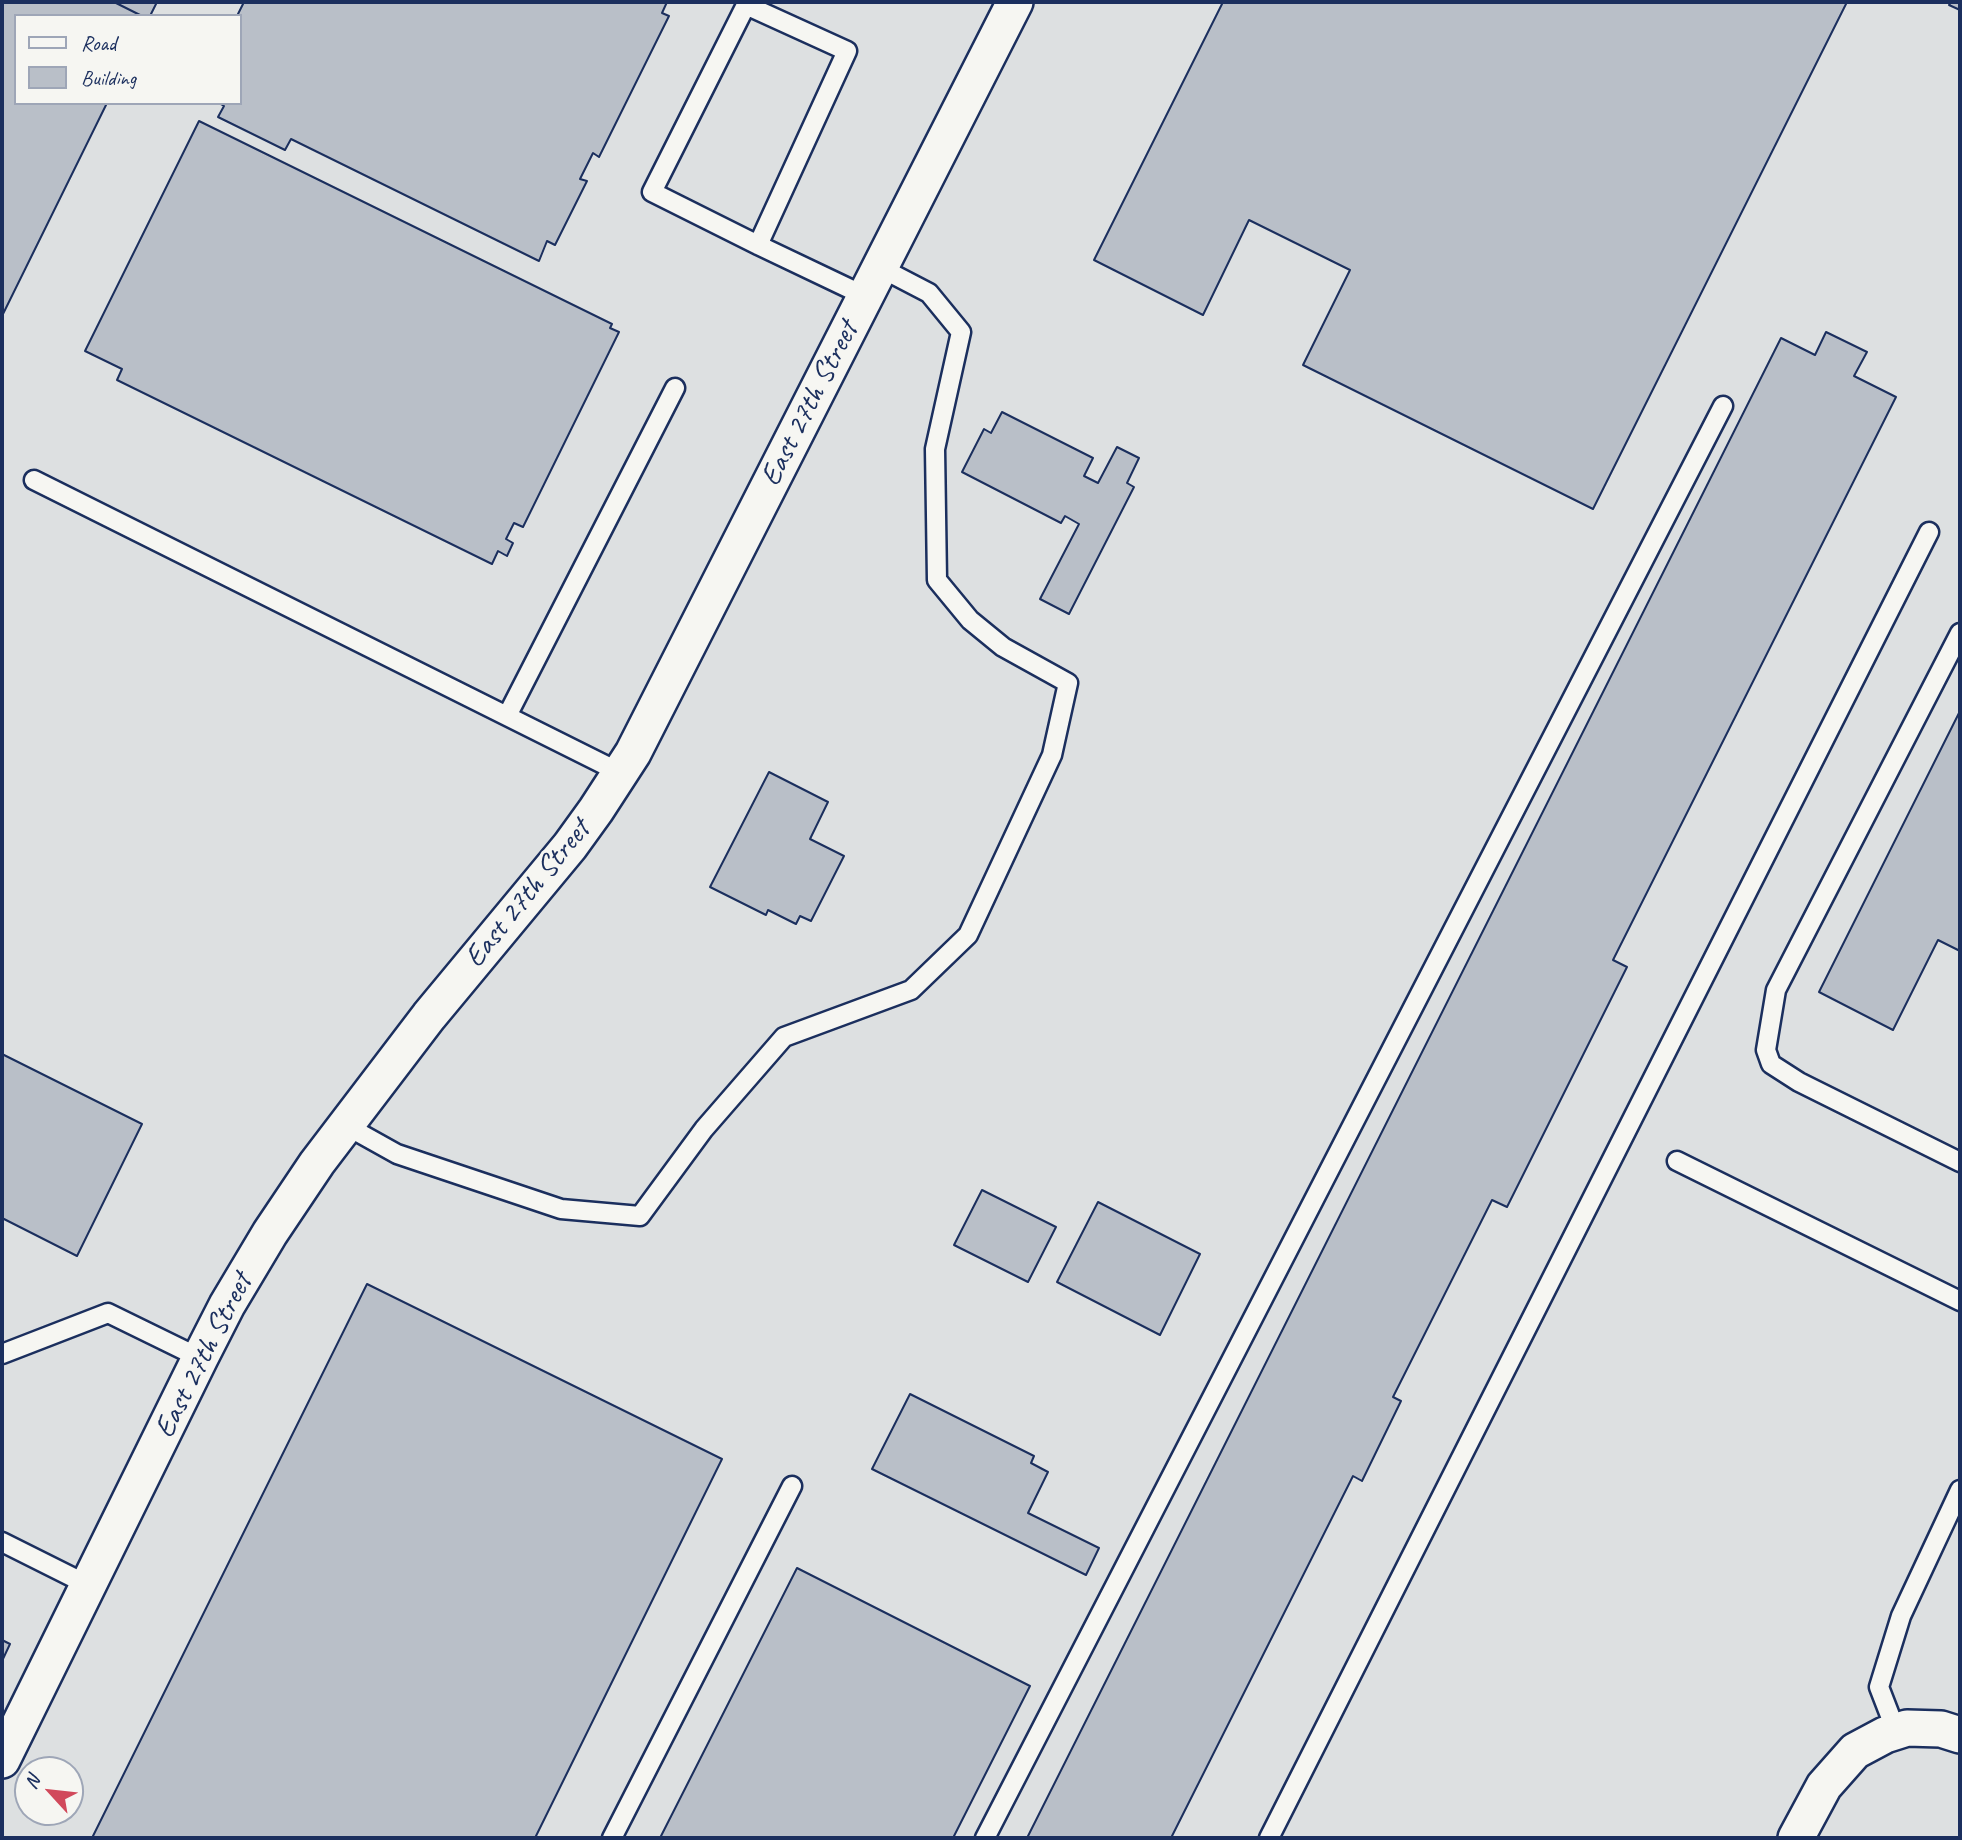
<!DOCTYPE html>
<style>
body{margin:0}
#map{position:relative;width:1962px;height:1840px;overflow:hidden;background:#edeeec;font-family:Caveat,sans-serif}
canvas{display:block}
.frame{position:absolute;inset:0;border:4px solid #1b2f5e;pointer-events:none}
.legend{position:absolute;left:14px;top:14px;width:228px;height:91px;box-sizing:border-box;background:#f6f6f2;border:2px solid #9ea6b7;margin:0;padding:9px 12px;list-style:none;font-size:21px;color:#1b2f5e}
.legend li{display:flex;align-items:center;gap:14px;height:35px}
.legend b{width:35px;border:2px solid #9ea6b7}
.north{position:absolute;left:14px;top:1756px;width:70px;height:70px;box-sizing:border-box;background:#f6f6f2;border:2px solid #9ea6b7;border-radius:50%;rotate:297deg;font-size:19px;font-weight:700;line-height:28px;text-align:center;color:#1b2f5e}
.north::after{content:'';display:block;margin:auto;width:24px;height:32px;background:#d1495b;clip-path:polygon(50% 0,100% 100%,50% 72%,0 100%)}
</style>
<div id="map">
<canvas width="1962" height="1840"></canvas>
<div class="frame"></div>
<ul class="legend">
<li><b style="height:9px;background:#f6f6f2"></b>Road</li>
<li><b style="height:19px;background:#b9bfc8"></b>Building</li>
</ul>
<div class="north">N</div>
</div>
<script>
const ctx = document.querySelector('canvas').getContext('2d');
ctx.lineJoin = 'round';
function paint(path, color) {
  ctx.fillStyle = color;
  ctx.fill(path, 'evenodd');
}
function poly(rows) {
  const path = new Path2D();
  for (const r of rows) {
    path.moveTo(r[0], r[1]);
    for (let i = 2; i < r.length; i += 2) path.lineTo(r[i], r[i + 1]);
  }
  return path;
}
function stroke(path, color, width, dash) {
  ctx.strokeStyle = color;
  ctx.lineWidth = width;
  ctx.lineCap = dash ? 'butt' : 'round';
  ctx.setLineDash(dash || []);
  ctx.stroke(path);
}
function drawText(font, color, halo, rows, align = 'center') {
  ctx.font = font + ' Caveat,sans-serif';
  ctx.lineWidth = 6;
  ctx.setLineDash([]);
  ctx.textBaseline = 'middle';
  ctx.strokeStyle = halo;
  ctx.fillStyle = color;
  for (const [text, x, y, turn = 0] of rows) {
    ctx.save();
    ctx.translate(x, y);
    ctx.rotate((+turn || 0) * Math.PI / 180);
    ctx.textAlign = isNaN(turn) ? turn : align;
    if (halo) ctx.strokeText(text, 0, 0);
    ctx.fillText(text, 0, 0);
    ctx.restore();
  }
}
const built = poly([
 [2,2,1960,2,1960,1838,2,1838],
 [16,16,240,16,240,103,16,103],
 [28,1770,70,1770,70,1812,28,1812]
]);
const building = poly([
 [2,2,114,2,142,16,16,16,16,103,107,103,2,316,2,2],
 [114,2,157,2,150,16,142,16,114,2],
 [244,2,667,2,662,13,669,16,599,157,593,153,580,179,587,181,555,245,547,241,539,261,291,139,285,150,218,117,224,106,219,103,240,103,240,16,237,16,244,2],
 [1223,2,1847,2,1593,509,1303,365,1350,270,1249,220,1203,315,1094,260,1223,2],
 [1951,2,1960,2,1960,10,1949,5,1951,2],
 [199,121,612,324,610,328,619,332,523,527,514,523,506,539,513,543,507,556,498,551,492,564,117,380,122,369,85,351,199,121],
 [1826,332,1867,352,1854,376,1896,397,1613,960,1627,967,1507,1207,1492,1200,1393,1397,1401,1401,1362,1481,1353,1476,1171,1838,1027,1838,1781,338,1815,355,1826,332],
 [1002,412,1093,458,1084,476,1098,483,1117,447,1139,458,1127,483,1134,487,1069,614,1040,599,1079,524,1065,516,1061,523,962,472,984,429,991,433,1002,412],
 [1960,711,1960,951,1938,940,1893,1030,1819,992,1960,711],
 [769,772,828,802,810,839,844,856,811,921,800,916,796,924,768,910,766,915,710,887,769,772],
 [2,1054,142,1124,77,1256,2,1218,2,1054],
 [982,1190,1056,1227,1028,1282,954,1245,982,1190],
 [1098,1202,1200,1254,1160,1335,1057,1282,1098,1202],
 [367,1284,722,1459,535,1838,92,1838,367,1284],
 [910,1394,1034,1456,1031,1463,1048,1472,1028,1513,1099,1548,1086,1575,872,1469,910,1394],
 [797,1568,1030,1686,953,1838,660,1838,797,1568],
 [2,1640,10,1644,2,1661,2,1640]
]);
const service = poly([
 [758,245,847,51,746,5,652,192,758,245,865,296],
 [34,480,621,773],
 [1960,633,1776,990,1766,1050,1771,1064,1799,1082,1960,1162],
 [507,716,675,388],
 [345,1125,397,1154,561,1209,640,1216,704,1129,784,1037,911,990,968,935,1052,755,1068,683,1003,647,970,620,937,580,935,449,961,332,929,293,879,267],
 [1677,1161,1960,1301],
 [2,1354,108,1313,200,1358],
 [2,1542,88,1585],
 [1896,1731,1879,1687,1901,1616,1960,1490],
 [612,1838,792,1486],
 [985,1838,1723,406],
 [1269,1838,1929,532]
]);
const minor = poly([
 [2,1760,200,1358,227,1305,270,1233,317,1163,429,1016,570,846,596,810,633,753,1015,2],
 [1796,1838,1824,1786,1855,1751,1885,1735,1907,1728,1941,1729,1960,1735]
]);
const streetNames = [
 ["East 27th Street",810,404,-63],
 ["East 27th Street",528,894,-51],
 ["East 27th Street",204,1356,-63]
];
paint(built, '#dde0e1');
paint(building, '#b9bfc8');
stroke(building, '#1b2f5e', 2);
stroke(service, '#1b2f5e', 23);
stroke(minor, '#1b2f5e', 40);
stroke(service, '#f6f6f2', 18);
stroke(minor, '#f6f6f2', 35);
drawText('30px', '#1b2f5e', '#f6f6f2', streetNames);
</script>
